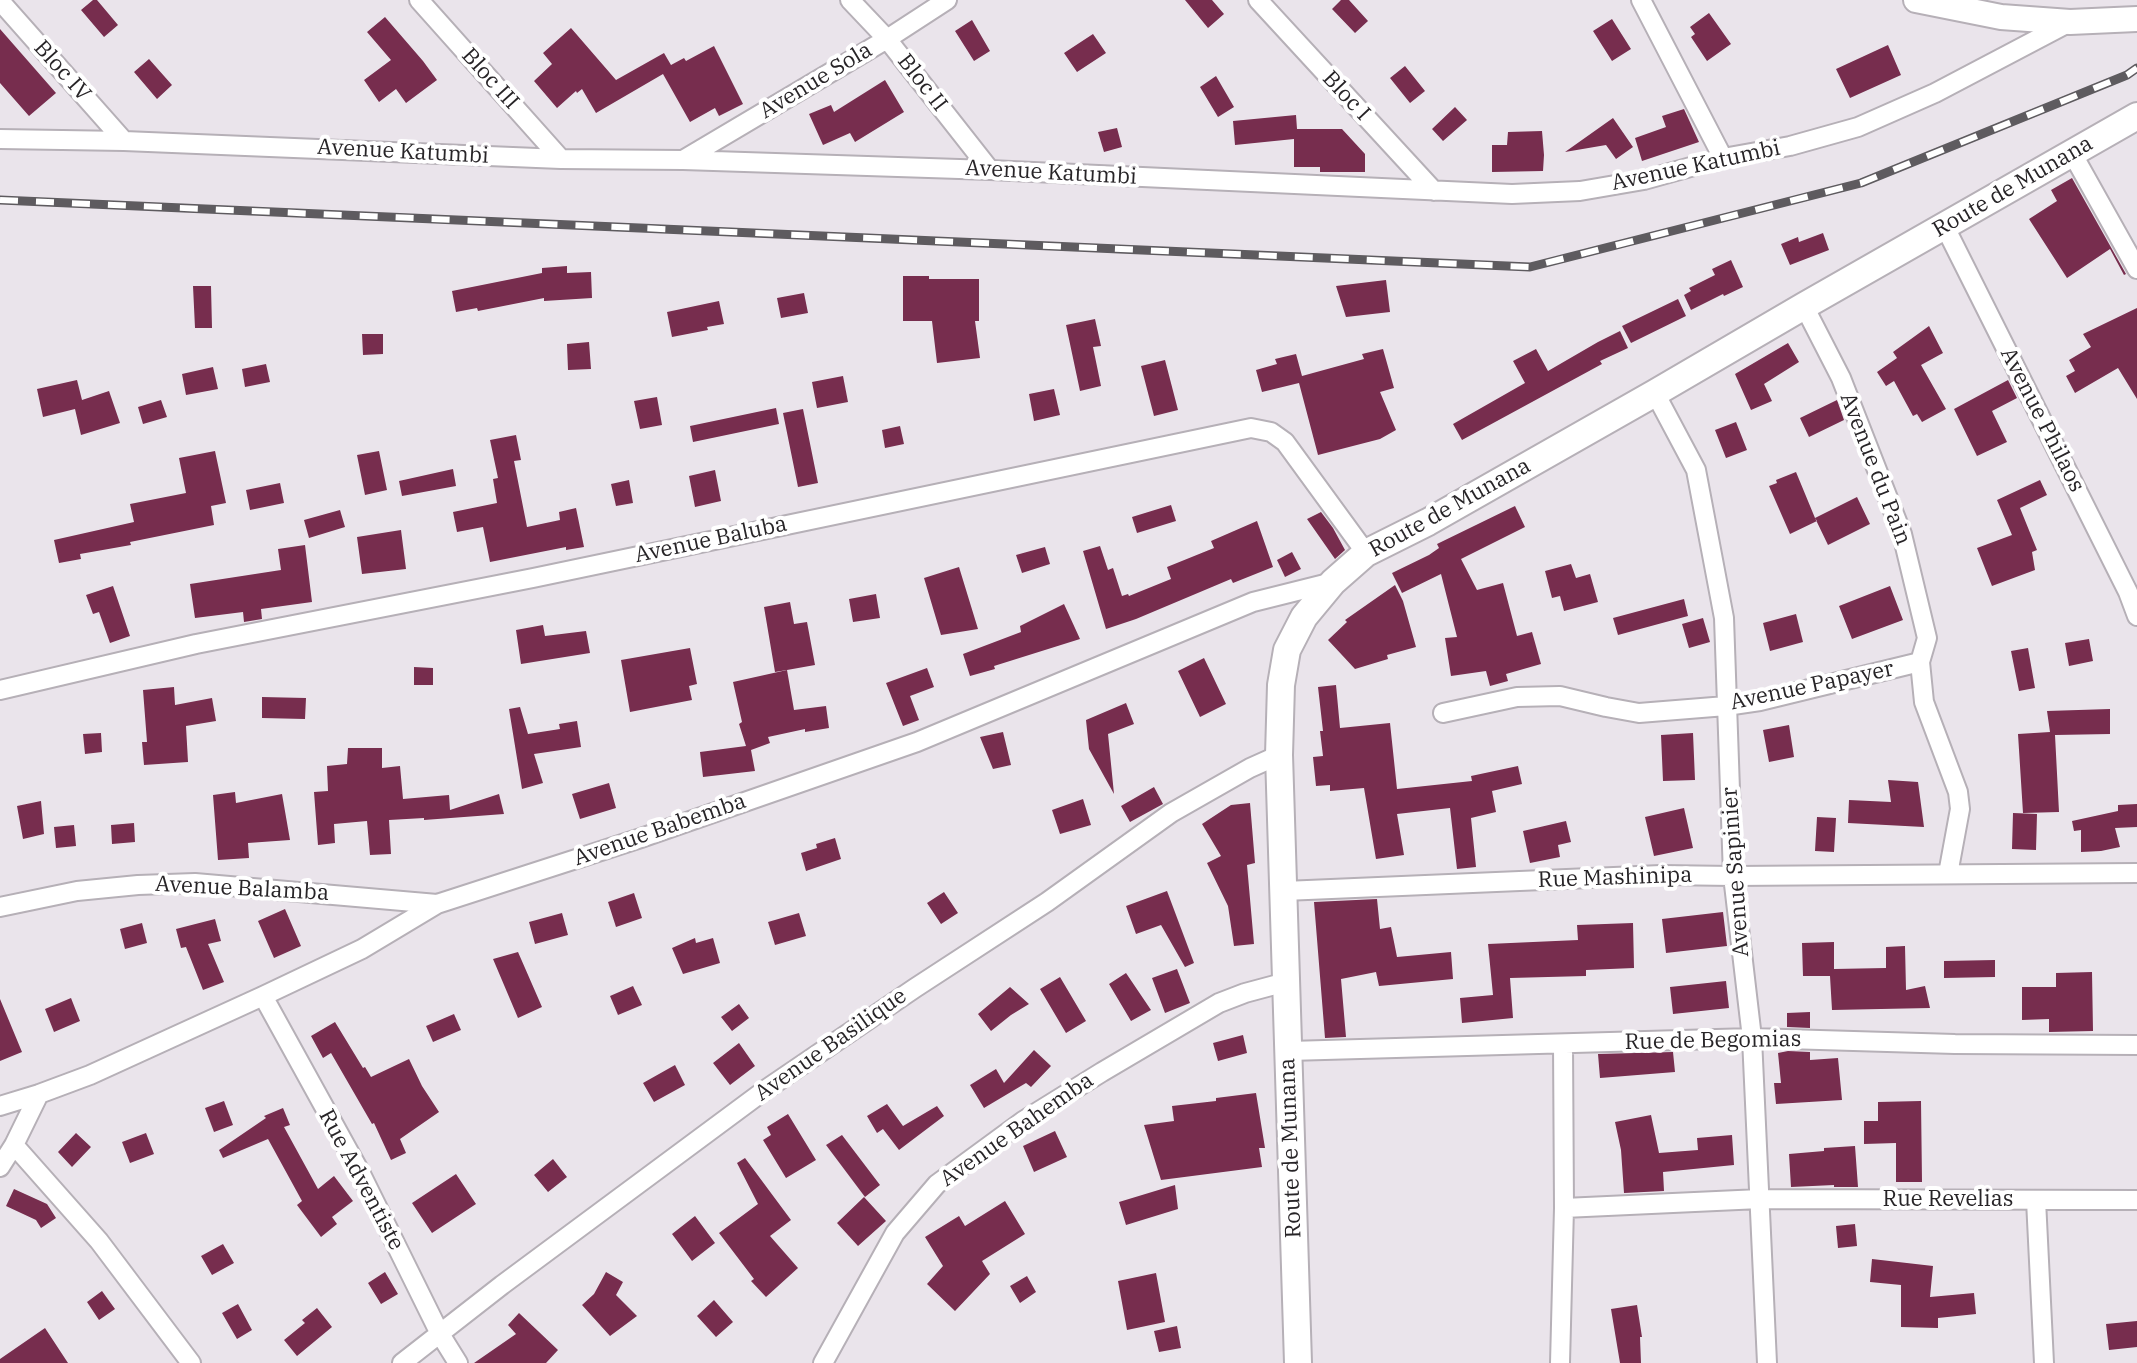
<!DOCTYPE html>
<style>
body{margin:0}
canvas{display:block;background:#eae4eb}
</style>
<canvas width="2137" height="1363"></canvas>
<script>
const ctx = document.querySelector('canvas').getContext('2d');
ctx.lineJoin = 'round';
function paint(path, color) {
  ctx.fillStyle = color;
  ctx.fill(path, 'evenodd');
}
function poly(rows) {
  const path = new Path2D();
  for (const r of rows) {
    path.moveTo(r[0], r[1]);
    for (let i = 2; i < r.length; i += 2) path.lineTo(r[i], r[i + 1]);
  }
  return path;
}
function stroke(path, color, width, dash) {
  ctx.strokeStyle = color;
  ctx.lineWidth = width;
  ctx.lineCap = dash ? 'butt' : 'round';
  ctx.setLineDash(dash || []);
  ctx.stroke(path);
}
function drawText(font, color, halo, rows, align = 'center') {
  ctx.font = font + ' "IBM Plex Serif",serif';
  ctx.lineWidth = 8;
  ctx.setLineDash([]);
  ctx.textBaseline = 'middle';
  ctx.strokeStyle = halo;
  ctx.fillStyle = color;
  for (const [text, x, y, turn = 0] of rows) {
    ctx.save();
    ctx.translate(x, y);
    ctx.rotate((+turn || 0) * Math.PI / 180);
    ctx.textAlign = isNaN(turn) ? turn : align;
    if (halo) ctx.strokeText(text, 0, 0);
    ctx.fillText(text, 0, 0);
    ctx.restore();
  }
}
const building = poly([
 [93,0,97,0,118,25,104,37,81,10],
 [1185,0,1212,0,1224,14,1208,28],
 [1341,0,1349,0,1368,21,1355,33,1332,9],
 [1709,13,1731,44,1707,61,1691,37,1695,34,1690,27],
 [385,17,423,61,437,80,406,103,396,89,379,102,364,80,391,60,367,32],
 [1612,19,1631,49,1612,61,1593,31],
 [972,20,990,51,974,61,955,31],
 [571,28,616,80,664,53,671,65,684,58,686,61,714,46,743,104,719,116,715,108,690,122,663,74,596,113,582,89,577,93,576,91,557,108,534,81,552,64,543,53],
 [0,29,56,93,29,116,0,83],
 [1093,34,1106,53,1077,72,1064,53],
 [1888,45,1901,75,1850,98,1836,69],
 [149,59,172,85,157,99,134,72],
 [1405,66,1425,91,1410,103,1390,78],
 [1216,76,1234,107,1218,117,1200,87],
 [885,80,904,112,855,142,850,133,823,145,809,114,831,105,834,112],
 [1455,107,1467,120,1443,141,1432,129],
 [1684,109,1699,142,1642,161,1635,138,1666,127,1662,116],
 [1296,115,1297,129,1342,129,1365,154,1365,172,1320,172,1320,167,1294,167,1294,139,1235,145,1233,121],
 [1613,118,1633,147,1616,159,1606,145,1565,152],
 [1117,128,1122,147,1104,152,1098,132],
 [1542,131,1544,155,1543,171,1492,172,1492,145,1507,145,1508,132],
 [2072,178,2126,274,2124,275,2110,249,2067,278,2029,219,2057,201,2051,190],
 [1823,233,1829,250,1790,265,1781,244,1798,237,1799,242],
 [1731,260,1743,287,1724,296,1723,294,1691,310,1684,295,1691,291,1689,288,1715,275,1712,269],
 [567,266,567,273,591,272,592,298,544,301,544,298,478,311,477,308,456,312,452,291,542,273,542,268],
 [903,276,929,276,929,279,979,279,979,321,975,321,980,358,937,363,932,321,903,321],
 [1386,280,1390,312,1346,317,1336,286],
 [193,286,211,286,212,328,195,328],
 [804,293,808,313,781,318,777,298],
 [1678,299,1686,316,1631,343,1622,326],
 [719,301,724,324,707,327,708,330,672,337,667,312],
 [2137,308,2137,399,2118,368,2075,393,2066,376,2075,371,2069,360,2091,347,2083,334],
 [1095,319,1101,346,1093,347,1101,386,1080,391,1066,325],
 [1929,326,1943,353,1921,365,1946,409,1922,422,1917,414,1913,416,1894,381,1886,386,1877,372,1897,358,1893,352],
 [1620,331,1628,348,1600,361,1602,364,1462,440,1453,424,1525,383,1513,361,1536,349,1548,371,1598,342],
 [362,334,383,334,383,354,363,355],
 [589,342,591,369,568,370,567,344],
 [1788,343,1799,362,1764,384,1772,401,1751,410,1735,374],
 [1383,349,1394,388,1380,392,1396,430,1380,439,1318,455,1299,383,1262,392,1256,370,1277,364,1275,359,1296,354,1302,376,1364,359,1362,354],
 [1165,360,1178,410,1154,416,1141,366],
 [266,364,270,382,245,387,242,369],
 [213,367,218,389,186,395,182,374],
 [843,376,848,402,817,408,812,382],
 [77,380,82,400,109,391,120,423,81,435,75,409,43,417,37,389],
 [2008,380,2017,398,1992,411,2007,442,1977,456,1954,409],
 [1054,389,1060,415,1034,421,1029,394],
 [657,397,662,425,640,429,634,401],
 [161,400,167,417,143,424,138,407],
 [1837,400,1844,420,1809,437,1800,418],
 [776,408,779,424,693,442,690,426],
 [803,409,818,483,798,487,783,413],
 [1736,422,1747,450,1726,458,1715,430],
 [900,426,904,444,885,448,882,430],
 [516,435,521,460,514,461,527,527,560,520,559,512,576,508,584,547,566,550,566,547,490,562,483,527,457,532,453,512,497,503,493,479,498,478,490,440],
 [215,451,226,503,211,506,214,525,130,542,131,545,80,554,81,559,59,563,54,540,134,522,130,504,186,493,179,458],
 [379,451,387,490,365,495,357,455],
 [453,469,456,486,402,496,399,481],
 [715,470,721,501,695,507,689,476],
 [1796,472,1815,518,1857,497,1870,524,1828,545,1815,518,1817,521,1790,534,1769,486,1777,483,1776,480],
 [629,480,633,503,616,506,611,484],
 [2040,480,2047,495,2020,508,2037,550,2032,552,2035,570,1992,586,1977,548,2012,535,1997,500],
 [280,483,284,503,250,510,246,490],
 [1171,505,1176,521,1137,533,1132,517],
 [1515,506,1525,527,1461,559,1477,590,1503,583,1517,636,1532,632,1541,664,1506,674,1508,681,1490,686,1486,671,1451,676,1445,638,1457,637,1441,574,1402,593,1392,573,1429,555,1439,548,1437,544],
 [340,510,345,527,309,538,304,520],
 [1321,512,1333,528,1345,550,1335,559,1307,519],
 [1257,521,1273,567,1233,583,1231,579,1136,619,1106,629,1083,551,1100,546,1108,570,1113,568,1122,596,1128,594,1129,596,1171,579,1167,567,1214,548,1211,541],
 [401,530,406,569,362,574,357,537],
 [305,545,312,602,261,609,262,619,244,622,243,612,195,618,190,584,281,570,278,549],
 [1045,547,1050,564,1022,573,1016,555],
 [1292,552,1301,569,1285,577,1277,560],
 [1571,564,1576,578,1590,574,1598,602,1564,611,1560,596,1552,598,1545,571],
 [959,567,978,629,941,635,924,578],
 [1395,585,1403,601,1416,647,1387,655,1388,659,1355,669,1328,640,1347,622,1345,620],
 [113,586,130,636,110,643,99,612,93,614,86,595],
 [1890,586,1903,620,1852,639,1839,606],
 [876,594,880,618,853,622,849,599],
 [1684,599,1688,616,1618,635,1613,618],
 [790,602,794,624,807,622,815,665,787,670,794,710,826,706,829,728,805,732,805,729,768,737,770,743,751,750,755,771,703,777,700,752,746,746,739,724,742,722,733,682,787,670,775,672,764,607],
 [1064,604,1080,639,994,666,995,669,970,676,963,654,1021,632,1020,626],
 [1796,614,1803,642,1770,651,1763,623],
 [1703,618,1710,642,1689,648,1682,624],
 [543,625,545,636,586,631,590,653,521,664,516,630],
 [2089,639,2093,661,2069,666,2065,643],
 [690,648,697,684,689,686,692,700,630,712,621,660],
 [2028,648,2035,688,2019,691,2011,651],
 [1204,658,1226,704,1200,717,1178,671],
 [414,667,433,668,433,685,414,685],
 [927,668,934,687,910,696,919,720,903,726,886,683],
 [1336,685,1340,728,1390,723,1397,789,1472,781,1471,776,1518,766,1522,784,1492,791,1496,812,1471,818,1476,867,1457,869,1450,808,1397,814,1404,855,1376,859,1364,788,1330,791,1330,785,1316,786,1313,757,1323,756,1320,731,1323,731,1318,687],
 [174,687,175,705,212,698,216,721,186,726,188,762,144,765,142,742,147,742,143,690],
 [262,697,306,698,305,719,262,718],
 [1126,703,1134,724,1108,734,1114,794,1089,749,1086,720],
 [520,707,528,734,560,729,559,724,577,721,581,747,534,754,543,783,522,789,509,709],
 [2110,709,2110,734,2055,735,2059,812,2023,813,2018,734,2050,732,2047,711],
 [1789,725,1794,757,1769,762,1763,730],
 [1003,732,1011,765,993,769,980,737],
 [101,733,102,752,85,754,83,734],
 [1693,733,1695,780,1663,781,1661,735],
 [348,748,382,748,382,768,400,766,403,799,449,795,450,810,499,794,504,814,424,820,424,818,389,820,391,854,370,855,367,821,334,824,335,843,318,845,314,792,328,791,327,766,347,764],
 [1888,780,1918,782,1924,827,1848,823,1849,800,1891,802],
 [609,783,616,808,580,819,572,794],
 [1154,787,1163,804,1130,822,1121,806],
 [235,792,236,803,282,794,290,840,248,843,249,858,218,860,213,795],
 [1083,799,1091,825,1060,834,1052,810],
 [41,801,44,834,23,839,17,806],
 [1250,803,1255,863,1247,865,1254,944,1234,946,1228,906,1207,863,1221,856,1202,824,1231,805],
 [2137,804,2137,827,2115,828,2120,847,2101,851,2081,852,2081,830,2074,831,2072,821,2118,811,2118,805],
 [1684,808,1693,848,1654,856,1645,817],
 [2013,813,2037,814,2036,850,2012,849],
 [1817,817,1836,818,1834,852,1815,851],
 [1566,821,1571,842,1558,845,1560,857,1530,863,1523,831],
 [134,823,135,842,112,844,111,825],
 [74,825,76,846,56,848,54,827],
 [835,838,841,859,806,871,801,853,817,848,816,844],
 [1167,891,1194,963,1185,967,1161,925,1136,934,1126,906],
 [944,892,958,913,941,924,927,903],
 [634,893,642,918,616,927,608,902],
 [1377,899,1380,929,1391,927,1397,957,1451,952,1453,979,1379,986,1376,972,1341,979,1346,1037,1325,1038,1314,902],
 [285,909,301,946,274,958,258,921],
 [1723,912,1727,946,1666,953,1662,919],
 [562,913,568,935,535,944,529,922],
 [799,913,806,936,775,945,768,922],
 [215,919,221,941,208,944,224,982,203,990,186,947,181,948,176,929],
 [142,923,147,943,125,949,120,929],
 [1633,923,1634,968,1586,970,1586,976,1510,978,1513,1018,1462,1023,1460,998,1493,995,1488,944,1578,940,1577,925],
 [695,938,696,943,713,938,720,963,683,974,672,948],
 [1834,942,1834,969,1886,968,1886,947,1905,946,1906,990,1925,986,1930,1008,1832,1010,1830,976,1803,976,1802,943],
 [518,952,542,1007,518,1018,493,959],
 [1995,960,1995,977,1944,978,1944,961],
 [1177,969,1190,1003,1165,1013,1152,978],
 [2092,972,2093,1031,2049,1032,2049,1019,2022,1020,2022,987,2056,987,2056,973],
 [1126,973,1151,1010,1131,1021,1109,984],
 [1060,977,1086,1021,1066,1033,1040,989],
 [1726,981,1729,1008,1673,1014,1670,987],
 [633,986,642,1005,618,1015,610,996],
 [1010,987,1029,1004,1011,1015,991,1031,978,1014],
 [71,998,80,1021,54,1032,45,1009],
 [0,999,22,1052,0,1061],
 [739,1004,749,1018,732,1031,721,1017],
 [1810,1012,1810,1028,1787,1027,1787,1013],
 [454,1014,461,1030,433,1042,426,1026],
 [335,1022,363,1068,365,1067,371,1077,409,1059,422,1086,439,1112,400,1139,406,1153,391,1160,374,1123,372,1124,331,1053,323,1058,311,1036],
 [1243,1035,1247,1053,1218,1061,1213,1043],
 [739,1043,755,1066,730,1085,713,1063],
 [1034,1050,1051,1066,1031,1087,1026,1083,984,1108,970,1085,996,1069,1004,1083],
 [1788,1051,1810,1052,1810,1060,1838,1058,1842,1100,1776,1104,1774,1083,1781,1083,1778,1053],
 [1673,1052,1675,1072,1600,1078,1598,1054],
 [675,1065,685,1085,654,1102,643,1083],
 [1256,1093,1265,1148,1259,1148,1262,1167,1161,1180,1144,1125,1174,1121,1172,1106,1216,1101,1216,1098],
 [224,1101,233,1125,214,1132,205,1108],
 [1921,1101,1922,1182,1896,1182,1896,1143,1864,1144,1864,1121,1878,1121,1878,1102],
 [887,1104,903,1126,937,1106,944,1116,899,1150,883,1129,877,1133,867,1116],
 [283,1108,290,1125,284,1127,318,1189,334,1176,353,1201,332,1217,337,1224,321,1237,297,1205,302,1201,268,1139,223,1158,219,1150,266,1118,264,1116],
 [788,1114,816,1160,786,1178,763,1140,771,1135,767,1127],
 [1651,1115,1659,1153,1698,1150,1697,1138,1732,1135,1734,1165,1663,1172,1664,1191,1624,1193,1621,1150,1615,1122],
 [1055,1131,1067,1157,1034,1172,1023,1146],
 [76,1133,91,1147,72,1167,58,1152],
 [146,1133,154,1154,130,1163,122,1142],
 [842,1135,880,1185,865,1197,826,1145],
 [1855,1146,1858,1187,1834,1187,1834,1185,1791,1187,1789,1154,1824,1151,1824,1148],
 [745,1158,791,1220,770,1236,798,1268,766,1297,751,1281,754,1279,719,1233,758,1204,737,1163],
 [553,1159,567,1177,548,1192,534,1175],
 [456,1174,476,1204,432,1233,412,1203],
 [1175,1185,1178,1209,1126,1225,1119,1202],
 [14,1189,47,1204,56,1218,41,1228,36,1220,6,1206],
 [864,1197,886,1221,858,1246,837,1223],
 [1005,1201,1025,1234,982,1261,990,1274,955,1311,927,1284,943,1266,925,1237,959,1216,965,1226],
 [695,1216,715,1243,692,1261,672,1234],
 [1855,1224,1857,1246,1838,1248,1836,1226],
 [223,1244,234,1263,212,1275,201,1256],
 [1872,1259,1933,1266,1930,1297,1974,1293,1976,1314,1938,1318,1938,1328,1901,1327,1901,1285,1870,1282],
 [385,1272,398,1294,381,1304,368,1283],
 [606,1272,623,1282,616,1295,637,1316,610,1336,582,1305,594,1294],
 [1156,1273,1165,1322,1127,1330,1118,1281],
 [1027,1276,1036,1292,1020,1303,1010,1286],
 [102,1291,115,1309,99,1320,87,1302],
 [714,1300,733,1322,716,1337,697,1316],
 [238,1304,252,1330,237,1339,222,1313],
 [1637,1305,1642,1337,1640,1337,1641,1363,1620,1363,1611,1309],
 [317,1308,332,1327,297,1356,284,1340,305,1323,302,1320],
 [519,1313,558,1350,546,1363,474,1363,516,1334,508,1325],
 [2137,1321,2137,1347,2109,1350,2106,1324],
 [1177,1326,1181,1348,1159,1352,1154,1331],
 [45,1328,68,1363,0,1363,0,1359]
]);
const minor = poly([
 [419,0,561,159],
 [850,0,887,39,990,170],
 [1258,0,1434,191],
 [1641,0,1723,158],
 [0,1,124,141],
 [0,139,124,141,561,159,683,160,990,170,1512,194,1580,191,1644,180,1723,158,1790,146,1858,127,1935,93,2070,22],
 [2072,153,2137,269],
 [683,160,887,39,947,0],
 [1944,225,2128,592,2137,616],
 [1655,393,1696,470,1724,618,1733,876,1752,1038,1767,1363],
 [1920,662,1924,702,1958,792,1960,809,1948,874],
 [0,690,196,644,533,578,1251,428,1271,432,1285,442,1366,553],
 [1443,713,1517,697,1560,696,1606,707,1639,713,1726,706,1760,701,1920,662,1927,638,1902,534,1841,378,1804,306],
 [1284,891,1661,875,1733,876,2137,873],
 [0,907,77,891,138,885,195,883,437,904],
 [263,996,359,1170,440,1334,458,1363],
 [1289,1051,1752,1038,1955,1044,2137,1045],
 [0,1106,39,1094,90,1075,263,996,362,949,437,904,641,838,917,742,1253,602,1333,582],
 [14,1145,99,1241,191,1363],
 [0,1167,14,1145,39,1094],
 [2036,1200,2044,1363],
 [1564,1208,1760,1199,2137,1200],
 [402,1363,502,1285,765,1090,915,988,1047,902,1171,813,1250,768,1279,755],
 [823,1363,895,1233,937,1184,1023,1121,1102,1072,1219,1003,1245,993,1286,982],
 [1560,1363,1564,1208,1563,1044]
]);
const tertiary = poly([
 [1916,0,2001,17,2070,22,2137,19]
]);
const secondary = poly([
 [1298,1363,1279,755,1281,685,1287,650,1304,617,1333,582,1366,553,1428,522,1655,393,1804,306,2137,116]
]);
const rail = poly([
 [0,200,1530,267,1861,183,2127,75,2137,68]
]);
const streetNames = [
 ["Bloc IV",62,71,48],
 ["Bloc III",490,79,48],
 ["Avenue Sola",816,81,-31],
 ["Bloc II",922,83,52],
 ["Bloc I",1346,96,47],
 ["Avenue Katumbi",403,152,3],
 ["Avenue Katumbi",1696,166,-12],
 ["Avenue Katumbi",1051,173,3],
 ["Route de Munana",2013,187,-30],
 ["Avenue Philaos",2042,420,63],
 ["Avenue du Pain",1875,469,69],
 ["Route de Munana",1450,508,-29],
 ["Avenue Baluba",711,540,-12],
 ["Avenue Papayer",1812,686,-12],
 ["Avenue Babemba",660,830,-19],
 ["Avenue Sapinier",1736,872,-94],
 ["Rue Mashinipa",1615,878,-2],
 ["Avenue Balamba",242,889,3],
 ["Rue de Begomias",1713,1041,-1],
 ["Avenue Basilique",831,1045,-35],
 ["Avenue Bahemba",1017,1130,-35],
 ["Route de Munana",1291,1148,-92],
 ["Rue Adventiste",361,1180,62],
 ["Rue Revelias",1948,1200]
];
paint(building, '#772d4e');
stroke(minor, '#b6b0b7', 22);
stroke(tertiary, '#b6b0b7', 28);
stroke(secondary, '#b6b0b7', 30);
stroke(minor, '#fff', 18);
stroke(tertiary, '#fff', 24);
stroke(secondary, '#fff', 26);
stroke(rail, '#5e5b5f', 9);
stroke(rail, '#fff', 6, [18]);
drawText('22px', '#272427', '#fff', streetNames);
</script>
